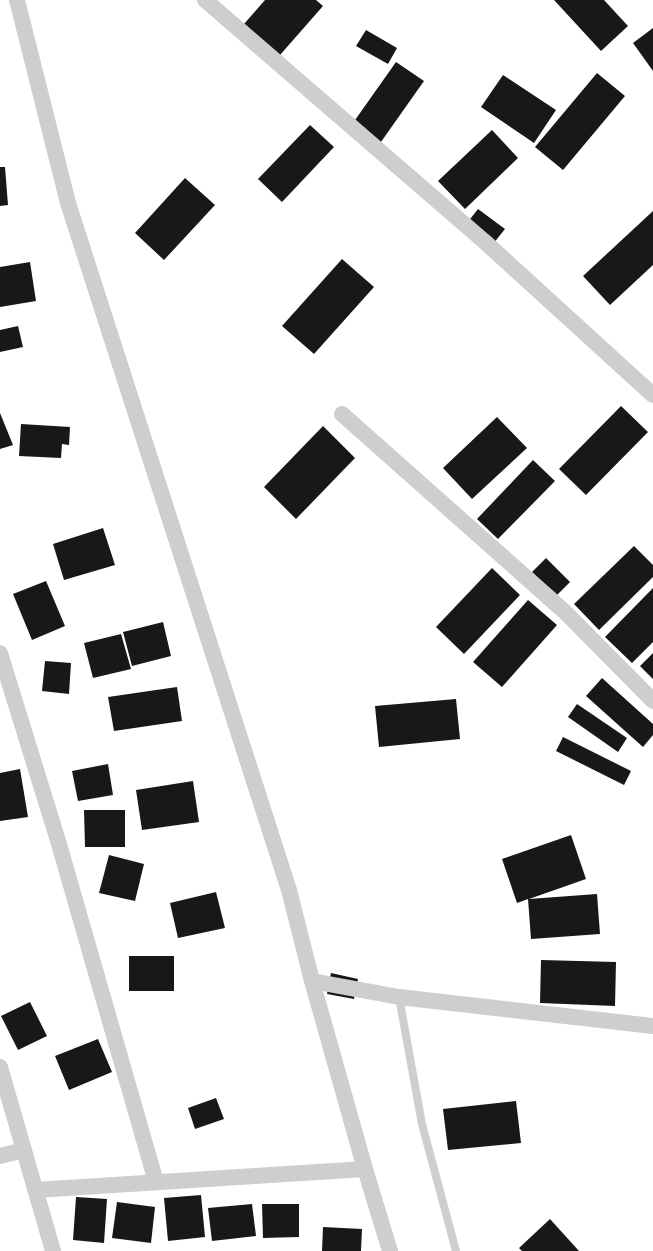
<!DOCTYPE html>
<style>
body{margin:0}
canvas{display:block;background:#fff}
</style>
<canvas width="653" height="1251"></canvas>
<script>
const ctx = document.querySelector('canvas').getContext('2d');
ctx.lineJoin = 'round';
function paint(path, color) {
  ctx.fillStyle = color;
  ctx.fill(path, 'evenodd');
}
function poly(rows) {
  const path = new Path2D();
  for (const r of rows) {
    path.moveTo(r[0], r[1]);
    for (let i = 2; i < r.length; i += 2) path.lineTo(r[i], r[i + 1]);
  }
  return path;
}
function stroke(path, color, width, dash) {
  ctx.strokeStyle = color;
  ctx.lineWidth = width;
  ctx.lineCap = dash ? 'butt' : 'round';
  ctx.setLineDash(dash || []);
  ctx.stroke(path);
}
const building = poly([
 [265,0,316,0,323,6,280,55,244,24],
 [554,0,604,0,628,26,601,51],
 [653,28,653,71,633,43],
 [366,30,397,48,388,64,356,46],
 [396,62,424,81,376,149,348,130],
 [597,73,625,96,563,170,535,147],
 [503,75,556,110,534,143,481,107],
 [310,125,334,147,282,202,258,179],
 [492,130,518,158,465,209,438,181],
 [0,167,5,167,8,205,0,206],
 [185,178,215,205,164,260,135,233],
 [478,209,505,229,493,244,467,223],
 [653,211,653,265,610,305,583,276],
 [342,259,374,287,314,354,282,326],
 [30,262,36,301,0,307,0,267],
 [18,326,23,347,0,352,0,330],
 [621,406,648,432,586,495,559,469],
 [0,413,13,445,0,449],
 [497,417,527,448,472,499,443,468],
 [21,424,70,427,69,445,62,444,61,458,19,456],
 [323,426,355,458,296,519,264,487],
 [533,460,555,481,498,539,477,519],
 [103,528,115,565,64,580,53,544],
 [634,546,653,565,653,577,599,630,574,604],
 [546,558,570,582,556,596,532,572],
 [492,568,520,595,464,654,436,627],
 [46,581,65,626,32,640,13,594],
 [653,588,653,642,632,663,605,637],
 [528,600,557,625,502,687,473,662],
 [163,622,171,656,132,666,123,632],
 [121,634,131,669,93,678,84,643],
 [653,653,653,679,640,666],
 [45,661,71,663,69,694,42,691],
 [602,678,653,724,653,735,643,747,586,696],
 [177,687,182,721,114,731,108,697],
 [456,699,460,739,379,747,375,706],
 [577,704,627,738,618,752,568,717],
 [563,737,631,771,624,785,556,751],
 [108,764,113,795,78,801,72,771],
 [20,769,28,817,0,821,0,773],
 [193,781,199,822,142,830,136,790],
 [84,810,125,810,125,847,85,847],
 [571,835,586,879,529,899,597,894,600,934,531,939,528,899,517,903,502,859],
 [109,855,144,864,135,901,99,893],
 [216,892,225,928,178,938,170,903],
 [129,956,174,956,174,991,129,991],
 [541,960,616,962,615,1006,540,1003],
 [331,973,358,979,354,999,327,994],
 [30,1002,47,1036,18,1050,1,1016],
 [98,1039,112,1072,69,1090,55,1056],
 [216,1098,224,1119,195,1129,188,1108],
 [516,1101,521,1143,448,1150,443,1109],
 [201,1195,205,1237,168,1241,164,1198],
 [76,1197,107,1199,104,1243,73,1240],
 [117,1202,155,1207,151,1243,112,1238],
 [252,1204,256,1236,212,1241,208,1208],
 [262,1204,299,1204,299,1237,263,1238],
 [550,1219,579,1251,522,1251,519,1248],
 [323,1227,362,1229,361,1251,322,1251]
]);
const lane = poly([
 [399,997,422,1124,456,1251]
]);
const street = poly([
 [17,0,68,203,289,890,312,981,365,1169,390,1251],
 [205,0,485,242,653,395],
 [342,414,565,612,653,701],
 [0,653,59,844,156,1182],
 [312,981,399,997,653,1026],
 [0,1067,53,1251],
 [0,1156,24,1150],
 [35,1190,365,1169]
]);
paint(building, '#181818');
stroke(lane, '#cecece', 8);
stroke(street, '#cecece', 16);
</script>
